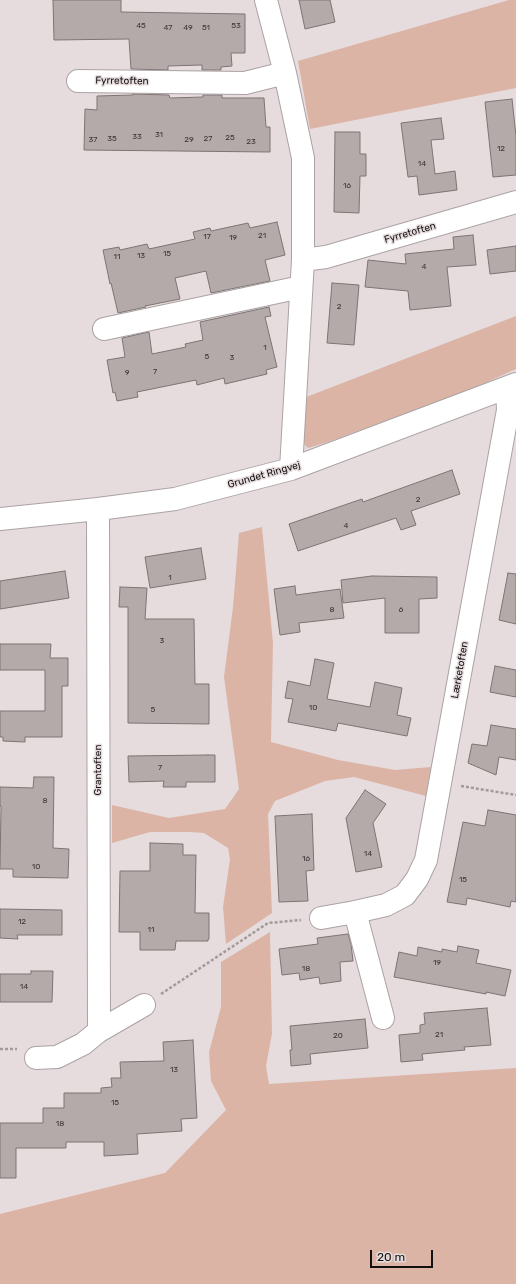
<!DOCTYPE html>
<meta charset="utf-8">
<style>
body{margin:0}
#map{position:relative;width:516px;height:1284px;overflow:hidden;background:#e6dcde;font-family:Rubik,sans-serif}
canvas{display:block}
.scale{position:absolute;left:370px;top:1250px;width:63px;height:18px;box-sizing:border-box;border:2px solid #131010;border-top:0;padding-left:5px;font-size:12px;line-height:14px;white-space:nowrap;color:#131010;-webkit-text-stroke:3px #e6dcde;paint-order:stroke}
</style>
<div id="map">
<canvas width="516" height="1284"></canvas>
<div class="scale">20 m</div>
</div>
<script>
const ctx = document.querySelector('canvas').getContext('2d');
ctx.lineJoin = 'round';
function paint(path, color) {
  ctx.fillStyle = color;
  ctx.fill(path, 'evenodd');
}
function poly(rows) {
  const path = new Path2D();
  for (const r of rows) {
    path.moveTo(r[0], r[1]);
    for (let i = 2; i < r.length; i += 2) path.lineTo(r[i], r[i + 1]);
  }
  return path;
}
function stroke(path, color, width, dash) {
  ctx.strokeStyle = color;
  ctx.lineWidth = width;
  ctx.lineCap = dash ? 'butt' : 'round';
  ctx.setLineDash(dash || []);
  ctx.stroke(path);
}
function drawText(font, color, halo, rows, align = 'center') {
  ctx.font = font + ' Rubik,sans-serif';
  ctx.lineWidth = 3;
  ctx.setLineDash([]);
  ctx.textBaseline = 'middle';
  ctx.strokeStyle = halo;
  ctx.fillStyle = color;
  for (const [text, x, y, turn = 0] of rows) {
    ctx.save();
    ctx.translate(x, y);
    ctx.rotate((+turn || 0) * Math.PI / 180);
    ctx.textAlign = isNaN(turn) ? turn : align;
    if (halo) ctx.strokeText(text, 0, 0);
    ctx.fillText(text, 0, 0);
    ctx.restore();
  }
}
const green = poly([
 [509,0,516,0,516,88,310,129,298,61],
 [516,316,516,369,472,389,328,442,308,448,300,440,301,399],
 [262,527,273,643,271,742,338,760,395,770,431,767,426,796,354,777,325,781,275,801,268,814,272,913,226,944,223,907,230,859,228,848,204,833,190,832,150,832,112,843,112,805,169,818,225,809,239,789,224,677,233,607,239,533],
 [270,932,272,1034,266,1066,269,1084,516,1068,516,1284,0,1284,0,1214,165,1173,226,1110,211,1081,209,1052,221,1007,221,962]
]);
const building = poly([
 [53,0,121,0,121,12,245,14,245,53,231,53,232,66,221,67,221,70,202,70,202,65,168,66,168,70,131,69,129,39,54,40,53,0],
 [299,0,330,0,335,22,305,29,299,0],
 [133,94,169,95,170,98,203,97,203,95,222,95,222,98,264,98,266,127,270,127,270,152,84,150,85,109,97,110,97,96,133,95,133,94],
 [512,99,516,136,516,175,493,177,485,102,512,99],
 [441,118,444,139,431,140,435,174,455,171,457,190,419,195,417,176,408,177,401,123,441,118],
 [335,132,360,132,360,154,366,154,366,176,360,176,359,213,334,212,335,132],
 [277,222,285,255,265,260,270,281,211,293,206,271,175,278,180,299,145,306,146,307,118,313,111,283,110,284,103,250,119,247,120,250,147,244,149,249,195,239,193,232,210,228,211,231,248,223,250,228,277,222],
 [473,235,476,265,447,267,451,306,410,310,408,291,365,287,368,260,406,264,405,254,454,249,453,237,473,235],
 [516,246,516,271,490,274,487,250,516,246],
 [332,283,359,285,354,345,327,343,332,283],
 [269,307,271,316,265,317,277,367,266,370,267,374,225,384,224,378,197,385,196,380,137,392,138,397,117,401,115,392,113,393,107,360,125,357,122,338,149,332,152,354,186,347,185,344,203,340,200,322,269,307],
 [452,470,460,494,411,511,416,525,401,530,396,518,298,551,289,524,362,499,363,502,452,470],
 [201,548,206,579,150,588,145,557,201,548],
 [65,571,69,598,0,609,0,581,65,571],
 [508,573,516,574,516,624,499,620,508,573],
 [372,576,437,577,437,598,419,599,419,633,385,633,385,598,343,603,341,580,372,576],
 [295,586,296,595,340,589,344,618,299,623,300,632,280,635,274,589,295,586],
 [120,587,147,588,145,619,194,619,195,684,209,684,209,724,128,723,128,607,119,607,120,587],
 [0,644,51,644,50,658,68,658,68,686,62,686,62,737,25,737,25,742,3,741,3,737,0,737,0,711,45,711,45,670,0,670,0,644],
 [315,659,334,663,327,699,370,707,375,682,402,688,397,715,411,718,407,736,338,723,336,731,288,722,293,699,285,698,288,681,310,686,315,659],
 [495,666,516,670,516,697,490,692,495,666],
 [491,725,516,729,516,760,499,757,496,775,468,763,472,744,487,746,491,725],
 [208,755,215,755,215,782,186,782,186,787,163,787,164,781,129,782,128,756,208,755],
 [34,777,54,777,53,848,69,849,68,878,13,877,13,869,0,869,1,806,0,806,0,787,33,788,34,777],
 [365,790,386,804,373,823,382,867,356,872,346,818,365,790],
 [488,810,516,815,516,902,511,901,510,907,467,898,466,905,447,902,463,822,485,826,488,810],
 [312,814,314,870,306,871,308,901,279,902,275,816,312,814],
 [150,843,183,844,183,855,196,855,195,913,209,913,209,939,208,939,208,941,176,941,175,950,140,950,140,932,119,932,120,871,150,871,150,843],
 [0,909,62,910,62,935,17,935,18,939,0,938,0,909],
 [348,934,351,944,353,961,340,962,341,981,320,984,319,977,300,980,299,973,282,975,279,949,318,944,317,938,348,934],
 [458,946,479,950,476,963,511,970,505,996,486,992,486,994,394,977,399,952,417,956,418,947,442,952,442,949,457,952,458,946],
 [31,971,53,971,52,1002,0,1002,0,974,31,974,31,971],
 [487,1008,491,1045,464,1047,465,1050,422,1054,423,1060,401,1062,399,1035,420,1033,420,1025,425,1024,424,1013,487,1008],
 [365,1019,368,1048,310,1054,311,1064,291,1066,290,1050,292,1050,290,1026,365,1019],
 [193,1040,197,1118,181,1119,182,1131,137,1134,138,1154,104,1156,104,1142,66,1142,66,1148,16,1148,16,1178,0,1178,0,1123,43,1123,43,1108,64,1108,64,1093,101,1093,101,1088,112,1087,111,1078,121,1078,120,1062,164,1061,163,1042,193,1040]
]);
const path = poly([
 [461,786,516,795],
 [161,994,268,923,301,920],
 [0,1049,17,1049]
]);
const minor = poly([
 [266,0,285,73,303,158,303,260,291,469],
 [78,81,245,83,285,73],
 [303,260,326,257,516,202],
 [104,329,301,287],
 [0,519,98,509,175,499,291,469,516,384],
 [355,912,383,1018],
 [321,918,355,912,386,905,405,895,417,879,426,860,508,410,507,388],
 [99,1031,144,1005],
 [36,1058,57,1057,83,1044,99,1031,98,509]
]);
const numberNames = [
 ["45",141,26],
 ["53",236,26],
 ["47",168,28],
 ["49",188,28],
 ["51",206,28],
 ["31",159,135],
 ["33",137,137],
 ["25",230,138],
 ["35",112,139],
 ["27",208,139],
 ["37",93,140],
 ["29",189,140],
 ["23",251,142],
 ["12",501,149],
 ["14",422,164],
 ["16",347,186],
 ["21",262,236],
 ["17",207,237],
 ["19",233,238],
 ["15",167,254],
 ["13",141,256],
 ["11",117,257],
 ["4",424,267],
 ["2",339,307],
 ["1",265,348],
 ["5",207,357],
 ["3",232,358],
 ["7",155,372],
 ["9",127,373],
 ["2",418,500],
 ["4",346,526],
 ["1",170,578],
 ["8",332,610],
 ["6",401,610],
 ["3",162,641],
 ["10",313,708],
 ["5",153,710],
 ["7",160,768],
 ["8",45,801],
 ["14",368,854],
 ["16",306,859],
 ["10",36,867],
 ["15",463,880],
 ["12",22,922],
 ["11",151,930],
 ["19",437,963],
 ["18",306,969],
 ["14",24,987],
 ["21",439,1035],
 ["20",338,1036],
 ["13",174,1070],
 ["15",115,1103],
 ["18",60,1124]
];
const streetNames = [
 ["Fyrretoften",122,81,1],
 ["Fyrretoften",410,233,-16],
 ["Grundet Ringvej",264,475,-16],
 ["Lærketoften",460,670,-80],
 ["Grantoften",98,770,-90]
];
paint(green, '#dcb4a6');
paint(building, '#b4aaaa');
stroke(building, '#7c7473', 1);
stroke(minor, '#aba2a4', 24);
stroke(path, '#a29a9b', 2.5, [3, 2]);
stroke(minor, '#fff', 22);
drawText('8px', '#3b3636', null, numberNames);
drawText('10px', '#131010', '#e6dcde', streetNames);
</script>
